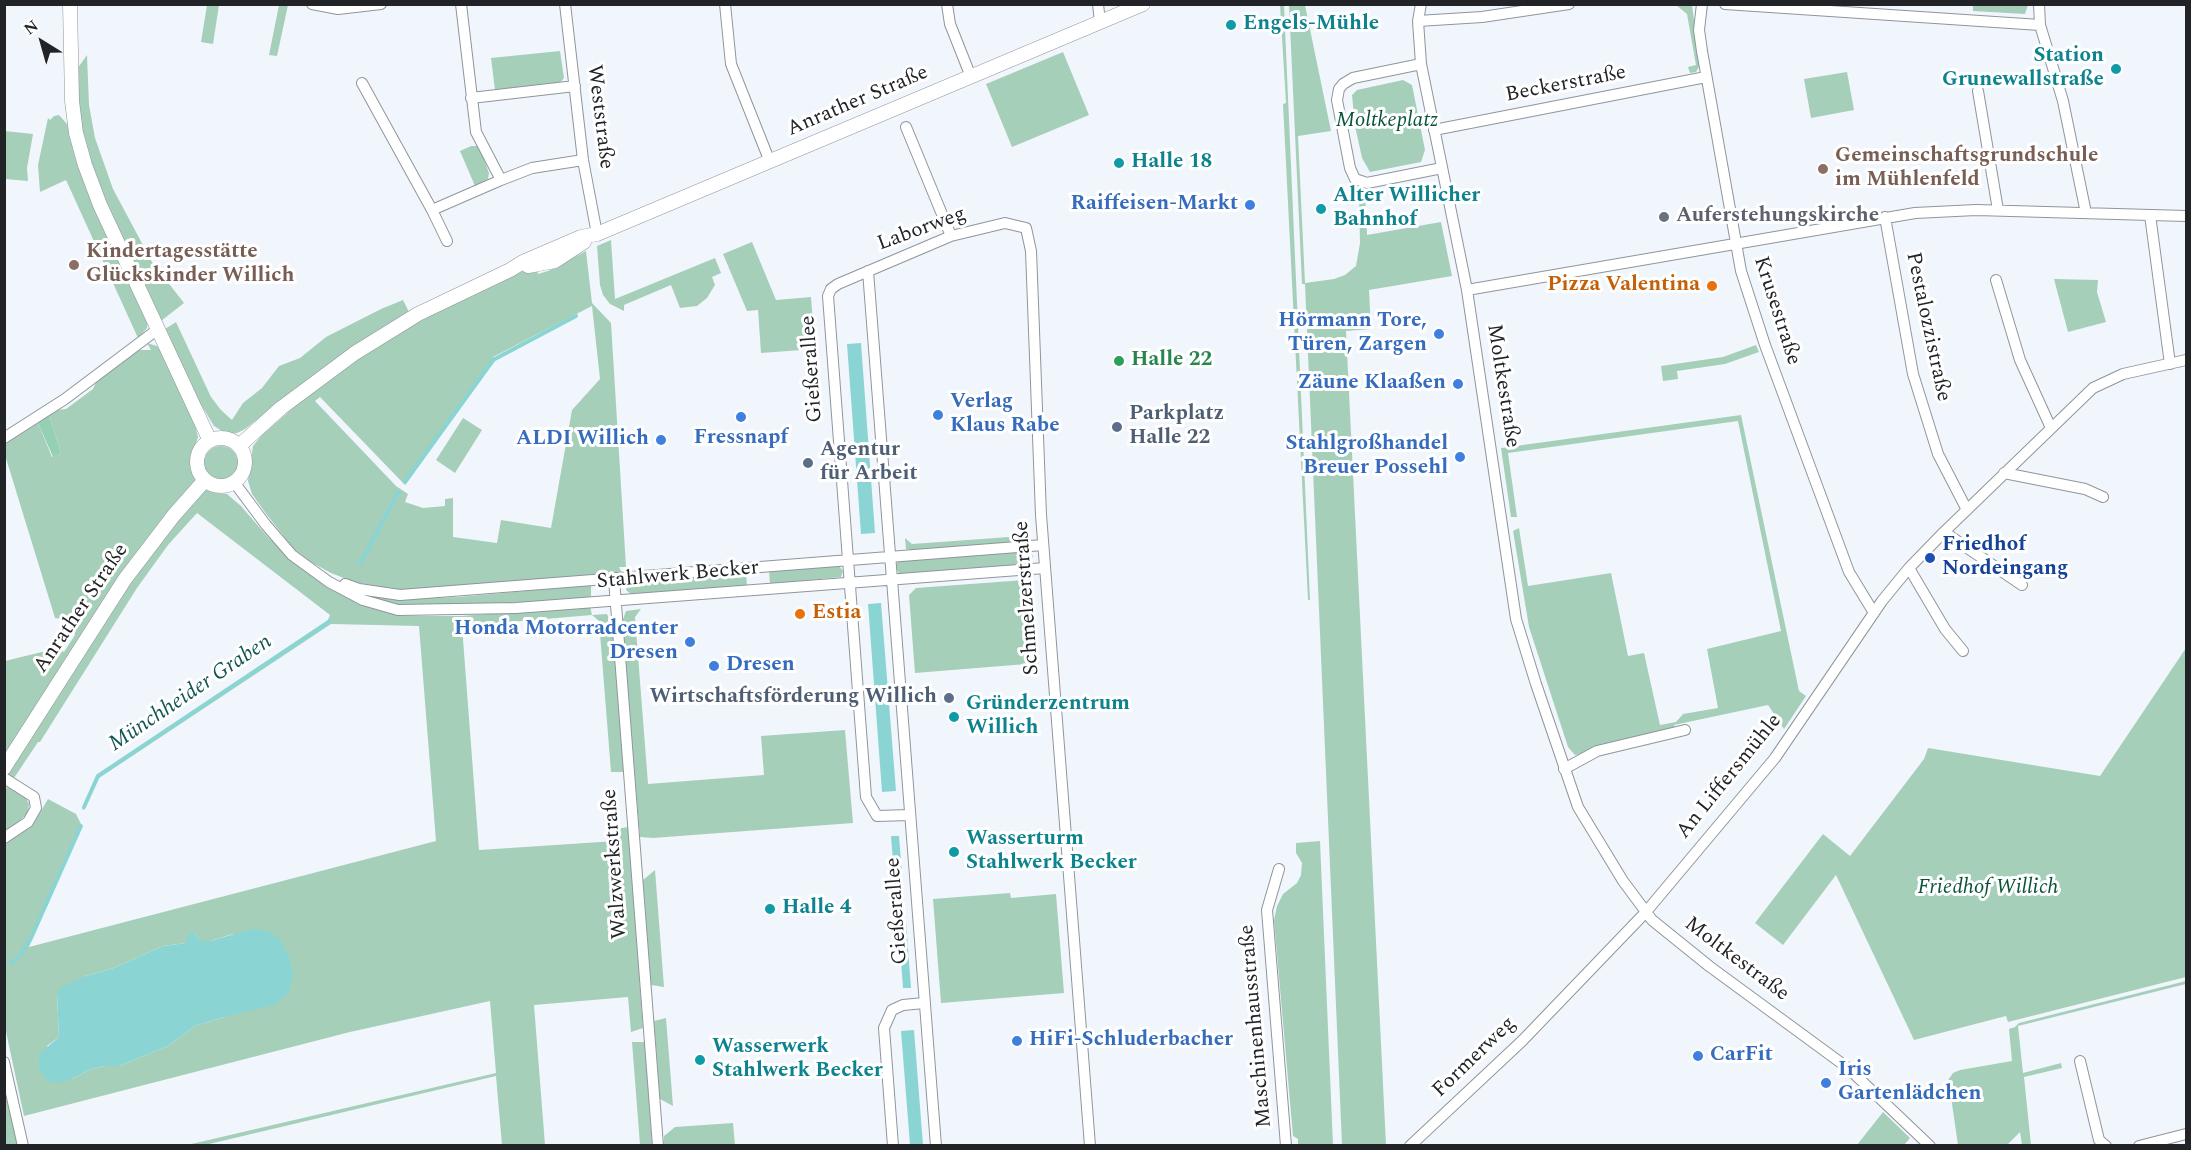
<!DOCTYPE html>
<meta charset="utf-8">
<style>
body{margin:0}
#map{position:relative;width:2191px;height:1150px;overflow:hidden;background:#f1f6fd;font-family:Spectral,serif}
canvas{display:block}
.frame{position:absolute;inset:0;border:6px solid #212326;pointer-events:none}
.north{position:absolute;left:12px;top:12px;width:60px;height:60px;-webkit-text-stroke:4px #fff;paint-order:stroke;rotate:323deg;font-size:16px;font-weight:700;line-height:24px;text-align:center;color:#212326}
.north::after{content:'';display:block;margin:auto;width:21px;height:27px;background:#212326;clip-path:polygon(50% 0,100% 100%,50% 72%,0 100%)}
</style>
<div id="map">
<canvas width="2191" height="1150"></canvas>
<div class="frame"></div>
<div class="north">N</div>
</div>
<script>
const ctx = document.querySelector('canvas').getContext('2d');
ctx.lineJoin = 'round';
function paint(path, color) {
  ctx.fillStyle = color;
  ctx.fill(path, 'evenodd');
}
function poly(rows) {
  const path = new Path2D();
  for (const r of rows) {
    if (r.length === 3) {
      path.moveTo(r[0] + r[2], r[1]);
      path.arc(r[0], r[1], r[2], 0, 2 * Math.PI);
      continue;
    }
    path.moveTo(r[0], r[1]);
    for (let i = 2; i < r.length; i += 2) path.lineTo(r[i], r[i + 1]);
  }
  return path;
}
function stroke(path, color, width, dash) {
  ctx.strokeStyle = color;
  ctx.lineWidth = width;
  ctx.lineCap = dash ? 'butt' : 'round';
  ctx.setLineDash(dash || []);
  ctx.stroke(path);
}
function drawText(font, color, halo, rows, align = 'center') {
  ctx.font = font + ' Spectral,serif';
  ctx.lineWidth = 6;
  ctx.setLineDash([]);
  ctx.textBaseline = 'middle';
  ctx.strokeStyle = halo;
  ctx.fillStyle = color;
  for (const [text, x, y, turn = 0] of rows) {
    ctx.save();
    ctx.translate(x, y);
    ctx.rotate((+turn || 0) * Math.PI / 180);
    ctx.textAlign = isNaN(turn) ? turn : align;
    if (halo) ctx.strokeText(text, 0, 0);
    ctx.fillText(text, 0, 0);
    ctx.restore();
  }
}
const green = poly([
 [207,5,219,5,213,44,201,42],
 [279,5,288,5,277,56,269,55],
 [1280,5,1284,5,1310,600,1308,600,1283,104,1286,103],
 [1289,5,1305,5,1331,131,1298,136,1305,283,1334,279,1345,275,1356,266,1360,243,1359,192,1365,193,1367,235,1441,222,1452,276,1369,290,1371,329,1346,331,1386,1145,1342,1145,1305,284,1302,284],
 [1676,5,1692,5,1700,65,1696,72,1690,73,1688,67,1696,65,1687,14],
 [1973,5,1973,4,2028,5,2025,14,1973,11],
 [560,51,564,78,559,84,495,90,491,58],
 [1063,52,1089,115,1012,147,986,84],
 [87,55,89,105,95,138,113,189,152,262,184,303,161,321,102,198,82,137,75,72],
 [1847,72,1854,110,1811,118,1804,79],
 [1403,80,1412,85,1425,150,1421,162,1370,172,1362,158,1355,126,1352,95,1357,90],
 [59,115,67,124,75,157,87,191,148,320,147,328,138,338,66,180,40,192,38,165,48,118,50,120,54,116],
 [5,131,33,134,27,168,28,181,5,179],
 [471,146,477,146,481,151,489,173,488,179,475,186,460,151],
 [611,240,615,299,715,258,721,273,712,277,715,285,707,298,697,306,680,308,671,285,624,305,624,311,610,304,603,295,600,285,597,246],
 [752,242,776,300,811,297,815,349,761,353,758,310,747,311,723,254],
 [586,251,592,303,611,323,626,567,619,567,622,573,398,590,354,582,331,573,311,562,294,549,267,515,252,494,248,481,253,446,262,435,323,382,394,334,476,291,523,271,537,268,538,274,548,271],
 [592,306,600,379,572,410,551,528,501,520,497,543,453,537,453,498,445,499,445,506,423,508,405,502,408,494,396,486,315,401,320,397,405,485,495,361,493,357],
 [2054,279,2098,280,2097,292,2106,322,2068,332],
 [403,300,409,312,359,343,314,375,245,429,237,433,227,434,214,426,194,393,165,329,176,322,211,397,221,410,232,420,243,403,262,388,279,366,300,358,326,337,381,309],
 [147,343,157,346,164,355,194,421,198,437,192,457,192,466,195,474,215,493,227,494,241,506,266,535,295,564,328,588,369,607,402,616,461,616,590,606,592,615,607,614,612,625,624,772,611,772,599,621,592,615,462,626,479,850,616,841,615,829,628,827,643,1028,631,1032,628,997,534,1005,545,1145,502,1145,496,1076,205,1145,187,1145,496,1073,490,1001,350,1032,24,1116,5,1027,5,842,34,823,48,799,76,814,82,826,29,947,436,841,419,626,331,624,99,778,84,810,82,809,96,776,327,622,330,615,197,513,168,545,137,588,40,742,38,742,8,787,26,798,29,804,28,813,5,834,5,789,7,788,5,783,5,661,58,648,64,652,75,635,70,620,55,618,5,455,5,444,38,423,52,457,61,453,49,415,56,410,66,409,93,389,97,380,138,350,151,350],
 [194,932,200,942,210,941,233,934,224,1017,195,1026,168,1046,119,1066,105,1066,91,1069,72,1079,47,1046,59,1037,57,995,85,976,114,968,163,946,186,943],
 [1756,345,1759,352,1725,364,1677,371,1678,379,1663,381,1661,366,1723,357],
 [1741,415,1799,691,1806,696,1784,729,1768,705,1674,725,1675,728,1583,754,1575,755,1568,747,1529,627,1513,531,1519,528,1528,586,1611,573,1628,656,1644,653,1660,725,1676,722,1683,714,1718,708,1707,649,1781,631,1738,421,1508,453,1517,517,1511,517,1501,448],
 [463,418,482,430,455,473,436,460],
 [221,463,17],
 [1029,528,1028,539,1020,543,915,551,906,549,905,538,912,544,1023,536],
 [1027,550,1033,556,1029,565,908,573,899,573,895,567,898,561],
 [839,566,843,571,841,577,770,584,769,571],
 [746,572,747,586,632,595,626,590,628,583],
 [1025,580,1033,586,1039,663,915,673,909,595,916,588],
 [591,585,591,598,460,606,397,606,366,595,402,599,459,597],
 [641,609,635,617,648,784,764,775,761,736,845,730,853,823,653,838,640,837,622,622,626,611],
 [2186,648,2186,977,2008,1022,2006,1016,1914,1040,1836,875,1783,945,1755,923,1823,834,1850,856,1924,759,1928,748,2100,776],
 [1320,841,1333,1145,1298,1145,1298,1139,1293,1136,1274,920,1277,906,1283,894,1297,883,1301,875,1302,863,1296,853,1296,843],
 [655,870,664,987,651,985,643,880],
 [1010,893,1011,898,1056,894,1064,993,941,1003,933,899],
 [2186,981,2186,984,2018,1026,2023,1073,2061,1063,2062,1068,2024,1077,2031,1145,2022,1145,2020,1132,2007,1145,1958,1145,1951,1097,1940,1092,1953,1073,1960,1070,2012,1061,2009,1029,2015,1027,2019,1023],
 [666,1018,673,1106,660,1099,654,1021],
 [632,1042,645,1042,652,1145,640,1145],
 [5,1083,18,1145,5,1145],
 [1883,1112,1910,1138,1904,1145,1857,1145],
 [733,1123,735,1145,664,1145,664,1136,675,1127]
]);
const forest = poly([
 [49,415,61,453,53,457,38,423]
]);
const water = poly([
 [861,343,875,533,861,534,847,344],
 [881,603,896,791,882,792,868,604],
 [891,836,899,836,904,900,896,901],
 [898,921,906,921,911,988,903,988],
 [252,929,269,931,281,941,289,956,293,974,289,993,274,1005,224,1017,195,1026,168,1046,119,1066,105,1066,91,1069,72,1079,58,1083,46,1080,39,1069,39,1054,59,1037,57,994,61,988,85,976,114,968,163,946,186,943,189,933,194,932,200,941,210,941],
 [914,1030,923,1145,910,1145,901,1031]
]);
const stream = poly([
 [405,482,493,360,576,316],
 [360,564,399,491],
 [84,807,98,776,330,621],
 [12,963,21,954,31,938,81,826]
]);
const minor = poly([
 [312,4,338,9,381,4],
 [461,4,476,132,501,180,532,168,583,160],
 [565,4,583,160,597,234],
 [725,4,731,64,770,162],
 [947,4,950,24,971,77],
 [1098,4,1100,22],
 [1421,4,1418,21,1421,64,1467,290,1516,619,1536,684,1578,807,1623,881,1652,920,1709,966,1848,1068,1930,1146],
 [1702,4,1699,30,1702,51,1741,271,1765,345,1849,572,1874,613],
 [1725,4,2040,25],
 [2039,4,2040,25,2063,101,2086,213],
 [1418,21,1482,17,1569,4],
 [1421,64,1353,78,1343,84,1339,89,1337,100,1350,168,1355,179,1367,183,1442,168],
 [362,83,432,210,501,180],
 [1978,91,1998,210],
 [471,98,575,86],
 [906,127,951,236],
 [1434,130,1706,77],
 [432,210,447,241],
 [2150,215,2170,364],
 [1885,217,1913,374,1938,454,1967,510],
 [868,271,936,1146],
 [1996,280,2020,360,2051,428],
 [1467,290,1915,213,1976,210,2186,216],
 [4,438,65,399,158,329],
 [2004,473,2085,489,2103,497],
 [234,482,266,525,292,555,329,582,363,600,398,610,516,608,1045,568],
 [1944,532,2022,585],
 [1909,568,1945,629,1963,651],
 [614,579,658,1146],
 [345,584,359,589,400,595,1043,545],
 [1564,769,1597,751,1685,730],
 [4,778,34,797,36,808,28,822,4,838],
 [910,815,877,816,866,797,828,296,831,289,838,284,951,236,1005,223,1026,228,1031,251,1041,515,1090,1146],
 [1279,869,1267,910,1286,1146],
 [2080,1061,2099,1140,2106,1146],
 [4,1062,23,1146],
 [893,1146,884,1028,892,1010,903,1005,924,1003],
 [1410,1146,1522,1041,1645,913,1775,758,1882,601,1909,568,1944,532,2093,388,2123,374,2186,360],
 [2139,1146,2186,1134]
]);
const tertiary = poly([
 [70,4,72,101,76,133,85,165,100,205,210,441],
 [528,266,555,261,584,242],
 [221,462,24],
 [239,446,281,408,355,353,418,314,510,270,523,262,581,237,597,234,1143,4],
 [4,768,125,579,174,515,205,480]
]);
const markers = [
 [1231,25,6,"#0f9aa8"],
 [2116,69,6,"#0f9aa8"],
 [1119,163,6,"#0f9aa8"],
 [1823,169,6,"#8d6e63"],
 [1250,205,6,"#3f7fe0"],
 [1321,209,6,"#0f9aa8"],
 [1664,217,6,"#6b7280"],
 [74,265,6,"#8d6e63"],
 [1712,286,6,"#e8710a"],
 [1439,334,6,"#3f7fe0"],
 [1119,361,6,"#2e9e5b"],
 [1458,384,6,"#3f7fe0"],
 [938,415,6,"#3f7fe0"],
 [741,417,6,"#3f7fe0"],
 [1117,427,6,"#5c6f8a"],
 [661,440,6,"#3f7fe0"],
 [1460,457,6,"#3f7fe0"],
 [808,463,6,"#5c6f8a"],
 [1930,558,6,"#1a4fb4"],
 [800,614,6,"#e8710a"],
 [690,642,6,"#3f7fe0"],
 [714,666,6,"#3f7fe0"],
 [949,698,6,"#5c6f8a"],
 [954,717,6,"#0f9aa8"],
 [954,852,6,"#0f9aa8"],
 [770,909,6,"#0f9aa8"],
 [1017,1041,6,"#3f7fe0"],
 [1698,1056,6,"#3f7fe0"],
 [700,1060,6,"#0f9aa8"],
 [1826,1083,6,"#3f7fe0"]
];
const cultureNames = [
 ["Engels-Mühle",1243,25],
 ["Station",2104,57,"right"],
 ["Grunewallstraße",2104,81,"right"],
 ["Halle 18",1131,163],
 ["Alter Willicher",1333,197],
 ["Bahnhof",1333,221],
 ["Gründerzentrum",966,705],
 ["Willich",966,729],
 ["Wasserturm",966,840],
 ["Stahlwerk Becker",966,864],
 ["Halle 4",782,909],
 ["Wasserwerk",712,1048],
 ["Stahlwerk Becker",712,1072]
];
const streetNames = [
 ["Beckerstraße",1566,85,-11],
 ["Anrather Straße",858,102,-23],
 ["Weststraße",599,117,83],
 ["Laborweg",922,230,-20],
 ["Krusestraße",1776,311,72],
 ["Pestalozzistraße",1927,327,78],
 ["Gießerallee",813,369,-94],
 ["Moltkestraße",1502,386,81],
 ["Stahlwerk Becker",678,576,-5],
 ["Schmelzerstraße",1028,598,-94],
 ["Anrather Straße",82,609,-56],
 ["An Liffersmühle",1730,777,-51],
 ["Walzwerkstraße",616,864,-94],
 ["Gießerallee",898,911,-94],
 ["Moltkestraße",1736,960,37],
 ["Maschinenhausstraße",1257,1026,-95],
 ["Formerweg",1475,1058,-44]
];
const parkNames = [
 ["Moltkeplatz",1387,122],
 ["Friedhof Willich",1988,889]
];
const educationNames = [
 ["Gemeinschaftsgrundschule",1835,157],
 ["im Mühlenfeld",1835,181],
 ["Kindertagesstätte",86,253],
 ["Glückskinder Willich",86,277]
];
const shopNames = [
 ["Raiffeisen-Markt",1238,205],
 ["Hörmann Tore,",1427,322],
 ["Türen, Zargen",1427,346],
 ["Zäune Klaaßen",1446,384],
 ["Verlag",950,403,"left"],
 ["Klaus Rabe",950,427,"left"],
 ["Fressnapf",741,439,"center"],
 ["ALDI Willich",649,440],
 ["Stahlgroßhandel",1448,445],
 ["Breuer Possehl",1448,469],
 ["Honda Motorradcenter",678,630],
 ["Dresen",678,654],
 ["Dresen",726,666,"left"],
 ["HiFi-Schluderbacher",1029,1041,"left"],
 ["CarFit",1710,1056,"left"],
 ["Iris",1838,1071,"left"],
 ["Gartenlädchen",1838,1095,"left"]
];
const worshipNames = [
 ["Auferstehungskirche",1676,217]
];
const foodNames = [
 ["Pizza Valentina",1700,286],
 ["Estia",812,614,"left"]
];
const leisureNames = [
 ["Halle 22",1131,361]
];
const serviceNames = [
 ["Parkplatz",1129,415],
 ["Halle 22",1129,439],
 ["Agentur",820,451],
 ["für Arbeit",820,475],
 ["Wirtschaftsförderung Willich",937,698,"right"]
];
const transitNames = [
 ["Friedhof",1942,546],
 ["Nordeingang",1942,570]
];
const waterNames = [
 ["Münchheider Graben",191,694,-34]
];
paint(green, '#a6cfb9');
paint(forest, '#95d0b2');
paint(water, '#8ad5d4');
stroke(stream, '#8ad5d4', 4);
stroke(minor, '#90959c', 12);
stroke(tertiary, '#90959c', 15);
stroke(minor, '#fff', 10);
stroke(tertiary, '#fff', 14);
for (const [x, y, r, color] of markers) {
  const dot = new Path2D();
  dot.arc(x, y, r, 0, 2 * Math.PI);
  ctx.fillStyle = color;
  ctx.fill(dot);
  stroke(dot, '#fff', 2);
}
drawText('bold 21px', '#0d838f', '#fff', cultureNames, 'left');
drawText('21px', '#212326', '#fff', streetNames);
drawText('italic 21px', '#095438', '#fff', parkNames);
drawText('bold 21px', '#785e54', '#fff', educationNames, 'left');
drawText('bold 21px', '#366cbe', '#fff', shopNames, 'right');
drawText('bold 21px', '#5b616d', '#fff', worshipNames, 'left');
drawText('bold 21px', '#c56008', '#fff', foodNames, 'right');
drawText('bold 21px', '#27864d', '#fff', leisureNames, 'left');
drawText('bold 21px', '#4e5e75', '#fff', serviceNames, 'left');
drawText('bold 21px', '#164399', '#fff', transitNames, 'left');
drawText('italic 22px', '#125454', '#fff', waterNames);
</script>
